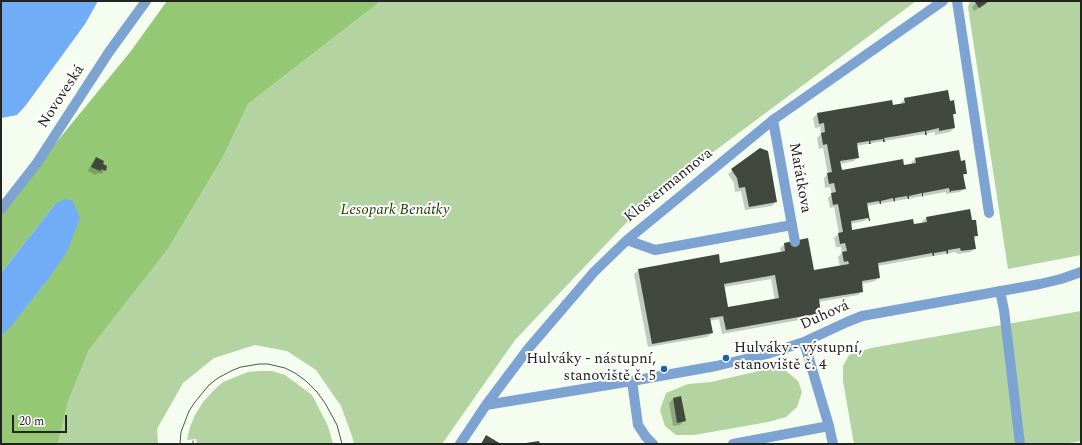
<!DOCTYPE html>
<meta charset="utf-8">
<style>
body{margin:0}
#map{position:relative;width:1082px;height:445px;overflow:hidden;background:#f4fdef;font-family:Spectral,serif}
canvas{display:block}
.frame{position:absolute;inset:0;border:2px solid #212420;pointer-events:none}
.scale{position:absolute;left:12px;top:415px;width:55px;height:18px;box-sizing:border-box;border:2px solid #212420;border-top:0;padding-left:5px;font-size:12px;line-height:14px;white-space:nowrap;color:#212420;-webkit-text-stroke:3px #fff;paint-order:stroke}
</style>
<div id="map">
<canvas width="1082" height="445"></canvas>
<div class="frame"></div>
<div class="scale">20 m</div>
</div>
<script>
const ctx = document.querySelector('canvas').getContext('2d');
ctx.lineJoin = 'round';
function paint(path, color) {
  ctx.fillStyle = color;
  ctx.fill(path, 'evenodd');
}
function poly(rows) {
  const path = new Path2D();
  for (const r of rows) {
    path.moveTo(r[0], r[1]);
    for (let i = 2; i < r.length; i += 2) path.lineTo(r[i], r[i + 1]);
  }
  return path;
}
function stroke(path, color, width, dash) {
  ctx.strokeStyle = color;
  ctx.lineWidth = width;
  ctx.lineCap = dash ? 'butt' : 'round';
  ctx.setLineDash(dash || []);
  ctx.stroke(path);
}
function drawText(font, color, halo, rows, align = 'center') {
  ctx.font = font + ' Spectral,serif';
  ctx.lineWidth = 4;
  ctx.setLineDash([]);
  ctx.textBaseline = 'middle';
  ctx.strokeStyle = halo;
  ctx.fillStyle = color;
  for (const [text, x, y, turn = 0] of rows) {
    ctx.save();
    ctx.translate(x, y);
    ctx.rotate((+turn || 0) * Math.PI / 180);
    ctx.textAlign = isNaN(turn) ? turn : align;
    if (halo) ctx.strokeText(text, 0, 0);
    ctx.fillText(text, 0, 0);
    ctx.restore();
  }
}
const green = poly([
 [381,1,916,1,646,202,515,340,442,444,354,444,352,436,341,406,316,370,287,351,255,345,214,358,183,383,157,429,158,444,58,444,68,402,89,350,168,249,223,157,248,104],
 [970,1,1081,1,1081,255,1008,269,968,7],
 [1081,311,1081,441,1064,444,854,444,843,381,843,366,849,355,871,348],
 [768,369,786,371,798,381,802,392,797,407,786,417,768,422,694,435,676,435,665,426,660,410,666,393,688,384,711,382],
 [259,371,272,371,285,375,312,395,328,426,333,444,197,444,196,439,187,440,190,427,195,415,203,402,214,390,223,382,248,372]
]);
const forest = poly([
 [167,1,381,1,248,104,223,157,168,249,89,350,68,402,58,444,1,444,1,336,12,324,47,281,55,204,1,273,1,210,131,51]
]);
const water = poly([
 [1,1,98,1,85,24,26,105,17,115,1,118],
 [65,199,73,201,80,218,68,250,47,281,12,325,1,336,1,273,55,204]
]);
const shadow = poly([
 [978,1,988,1,985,5,974,11,972,7],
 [905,99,949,102,955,113,952,117,954,128,950,132,935,135,935,132,856,146,858,157,854,161,840,164,841,172,903,166,912,164,911,163,915,159,960,162,966,173,963,177,965,188,960,192,946,194,946,192,867,206,869,217,864,221,850,224,852,232,922,224,922,222,926,218,977,236,974,239,975,248,971,252,957,254,956,252,877,266,879,277,875,281,861,284,862,291,858,295,818,302,820,313,816,317,722,334,719,319,709,321,712,333,707,337,648,347,634,274,639,270,719,264,781,253,780,248,785,244,813,271,840,267,838,257,842,253,841,247,836,247,834,238,839,234,834,207,830,208,828,198,832,194,830,187,825,188,824,178,828,174,823,148,819,149,817,138,821,134,820,127,815,128,813,118,817,114,901,104,901,103],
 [771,279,775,300,728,308,724,287],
 [760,149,776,202,772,206,745,210,741,191,735,192,734,183,728,174],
 [96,159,102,164,105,170,101,174,98,173,95,175,88,171,92,163],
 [673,399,684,421,680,425,673,426,669,403]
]);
const building = poly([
 [976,1,989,1,979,8,975,2],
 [948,90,950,101,954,100,956,114,953,114,955,128,939,131,939,128,926,131,927,135,925,135,925,131,897,136,884,138,885,142,883,142,883,139,870,141,871,144,869,144,869,141,857,143,859,158,840,161,842,170,903,159,904,165,916,163,915,158,959,150,961,161,965,160,967,174,963,174,966,189,951,191,951,192,950,192,949,188,923,193,923,196,922,197,922,193,909,196,909,199,908,199,907,196,895,198,895,201,894,202,893,198,881,201,881,204,880,204,879,201,867,203,870,221,869,221,868,218,851,221,852,230,913,219,914,224,927,222,926,217,970,209,972,220,976,220,978,236,974,236,976,249,961,251,960,248,948,250,948,254,947,254,946,251,934,253,934,256,933,256,932,253,878,263,880,278,862,281,863,292,819,299,821,313,726,330,723,316,710,318,713,333,652,344,638,269,719,254,720,263,785,251,784,243,808,238,814,270,849,264,848,261,844,262,842,252,847,251,845,243,840,244,838,233,843,232,838,204,833,205,831,193,836,192,834,183,829,184,827,173,832,172,827,144,823,145,821,133,825,132,824,123,819,124,817,113,892,100,893,105,905,103,904,98],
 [775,275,779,298,728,307,724,284],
 [760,148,768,151,777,202,749,207,745,187,739,188,737,178,731,169],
 [96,157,104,161,103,164,107,166,106,171,102,169,100,171,91,167],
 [681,396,686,421,677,423,673,398],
 [486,435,501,444,481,444],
 [539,441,540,444,526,444,526,443]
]);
const service = poly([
 [773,120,795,242],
 [1000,291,1004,310,1020,444]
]);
const minor = poly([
 [957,1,989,213],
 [1,209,37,163,109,52,146,1],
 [627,240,655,250,792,225],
 [804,342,829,426,833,444],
 [632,381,638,425,646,437,653,444],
 [486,405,632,381,716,366,767,354,804,342,847,322,862,316,1040,284,1061,279,1081,272],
 [460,444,486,405,528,349,594,272,627,240,773,120,943,1],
 [733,444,829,426]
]);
const tram = poly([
 [193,441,193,444],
 [180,444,181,432,189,411,195,402,209,385,218,378,233,370,241,367,259,364,268,364,285,368,295,373,306,381,317,392,325,403,337,425,342,444]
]);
const markers = [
 [726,358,4,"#1761b0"],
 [664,369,4,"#1761b0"]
];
const streetNames = [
 ["Novoveská",62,97,-57],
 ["Mařátkova",799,178,80],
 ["Klostermannova",669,186,-39],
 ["Duhová",825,316,-24]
];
const parkNames = [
 ["Lesopark Benátky",395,211]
];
const poiNames = [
 ["Hulváky - výstupní,",734,349],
 ["stanoviště č. 4",734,366],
 ["Hulváky - nástupní,",656,360,"right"],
 ["stanoviště č. 5",656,377,"right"]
];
paint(green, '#b3d3a0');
paint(forest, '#95c874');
paint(water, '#71adf6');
paint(shadow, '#0003');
paint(building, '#42483e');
stroke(service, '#7da3d3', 10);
stroke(minor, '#7da3d3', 10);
stroke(tram, '#51564f', 1);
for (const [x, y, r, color] of markers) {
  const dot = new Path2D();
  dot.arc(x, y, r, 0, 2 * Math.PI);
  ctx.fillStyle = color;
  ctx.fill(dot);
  stroke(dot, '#fff', 1.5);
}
drawText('15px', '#212420', '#fff', streetNames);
drawText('italic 15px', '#203f02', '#fff', parkNames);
drawText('15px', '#212420', '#fff', poiNames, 'left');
</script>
